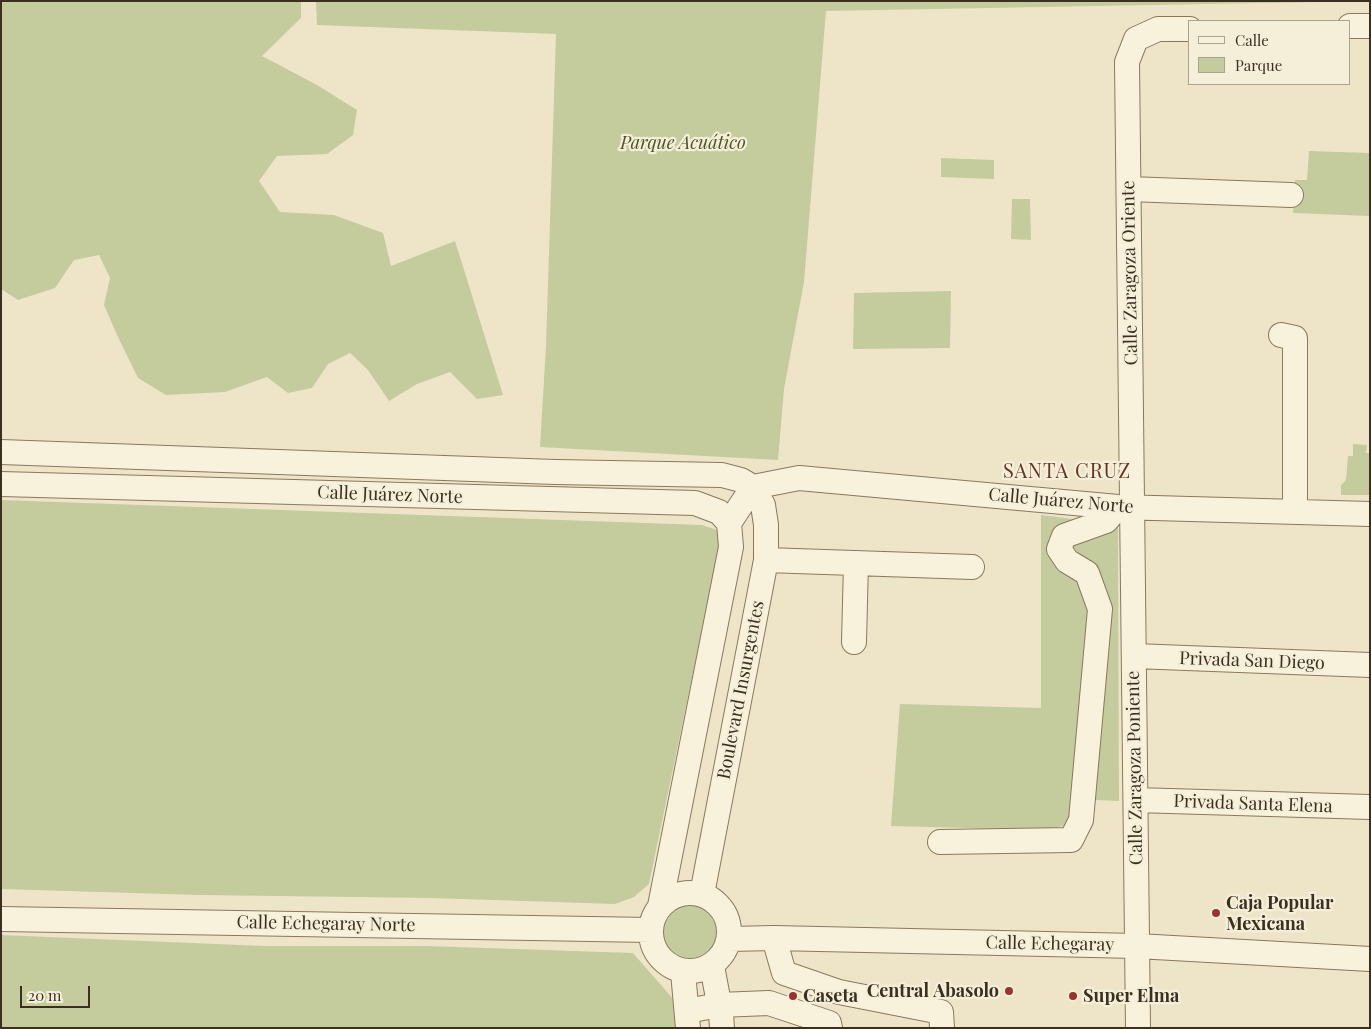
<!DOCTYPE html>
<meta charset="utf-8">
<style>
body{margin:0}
#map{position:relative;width:1371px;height:1029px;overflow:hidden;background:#eee5c9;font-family:"Playfair Display",serif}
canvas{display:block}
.frame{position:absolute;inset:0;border:2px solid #3b2f21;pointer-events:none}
.legend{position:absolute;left:1188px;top:20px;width:162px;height:65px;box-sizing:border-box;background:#f5efd9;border:1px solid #aba28f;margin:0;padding:6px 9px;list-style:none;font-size:15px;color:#3b2f21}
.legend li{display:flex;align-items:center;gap:10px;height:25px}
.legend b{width:25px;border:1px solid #aba28f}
.scale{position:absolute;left:20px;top:986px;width:70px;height:22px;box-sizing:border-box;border:2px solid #3b2f21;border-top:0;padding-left:6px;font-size:15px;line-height:18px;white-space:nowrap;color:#3b2f21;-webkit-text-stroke:4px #f5efd9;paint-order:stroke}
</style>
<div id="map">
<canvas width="1371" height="1029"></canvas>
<div class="frame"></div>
<ul class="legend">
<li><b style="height:6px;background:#f8f2dd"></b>Calle</li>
<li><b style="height:14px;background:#c4cc9d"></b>Parque</li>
</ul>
<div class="scale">20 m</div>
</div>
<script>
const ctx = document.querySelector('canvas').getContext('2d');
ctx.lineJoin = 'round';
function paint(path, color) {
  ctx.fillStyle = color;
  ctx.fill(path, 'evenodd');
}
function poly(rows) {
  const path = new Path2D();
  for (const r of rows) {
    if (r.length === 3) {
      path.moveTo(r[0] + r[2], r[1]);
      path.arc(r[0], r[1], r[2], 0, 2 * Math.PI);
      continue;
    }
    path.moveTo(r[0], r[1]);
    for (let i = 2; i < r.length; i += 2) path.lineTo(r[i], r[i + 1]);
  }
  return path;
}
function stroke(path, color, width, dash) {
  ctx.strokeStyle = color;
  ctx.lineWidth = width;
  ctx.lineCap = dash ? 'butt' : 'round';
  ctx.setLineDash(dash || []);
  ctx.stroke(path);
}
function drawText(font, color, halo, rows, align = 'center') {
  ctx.font = font + ' "Playfair Display",serif';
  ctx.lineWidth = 4.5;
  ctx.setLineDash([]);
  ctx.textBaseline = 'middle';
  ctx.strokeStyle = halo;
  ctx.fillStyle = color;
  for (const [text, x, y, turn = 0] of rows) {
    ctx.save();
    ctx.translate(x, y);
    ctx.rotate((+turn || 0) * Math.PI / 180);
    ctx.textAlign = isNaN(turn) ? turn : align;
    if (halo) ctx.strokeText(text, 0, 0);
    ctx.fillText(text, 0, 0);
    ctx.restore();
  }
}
const green = poly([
 [1,1,301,1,301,18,262,56,317,85,357,110,353,135,327,154,277,156,259,181,280,212,334,215,383,233,391,266,455,241,503,395,477,399,450,372,417,384,389,401,368,370,350,353,328,364,312,388,288,393,267,377,225,392,166,395,138,378,118,337,104,305,110,278,99,255,74,260,55,288,18,300,1,289],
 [316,1,1370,1,826,11,804,282,784,389,778,460,540,447,546,346,556,34,317,25],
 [1309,151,1370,153,1370,216,1293,213,1295,180,1307,180],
 [941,158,994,160,994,179,941,177],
 [1012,199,1030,199,1031,240,1011,239],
 [951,291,950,348,853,349,854,293],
 [1353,444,1367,445,1366,453,1370,453,1370,495,1341,495,1341,485,1346,480,1348,456,1353,456],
 [1,500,702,525,720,531,719,548,649,884,634,897,615,904,431,898,199,895,1,889],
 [1041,515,1088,521,1056,534,1079,577,1089,601,1070,825,1041,830,891,826,900,704,1041,708],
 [1118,521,1119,801,1094,800,1108,599,1068,552,1067,538],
 [690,932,32],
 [1,935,264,946,427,946,633,953,675,1001,682,1028,1,1028]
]);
const minor = poly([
 [1350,26,1370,26],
 [1129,189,1291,195],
 [1281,335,1295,338,1295,512],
 [1,452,555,472,722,475,741,480,753,487,799,478,1118,507,1370,514],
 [1,484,695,503,719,512,729,523],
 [729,523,753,487],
 [766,560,972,567],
 [854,642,856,563],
 [1134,656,1370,665],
 [1136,800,1370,807],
 [940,842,1071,840,1081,820,1100,609,1087,573,1067,561,1059,549,1064,536,1106,521,1118,507],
 [690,932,39],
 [702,894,766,560,766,525,763,505,753,487],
 [660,906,731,547,729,523],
 [1,919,650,930],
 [774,938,784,973,839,992,941,1012,942,1028],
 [729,939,774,938,1137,946,1370,959],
 [712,966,721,1014,722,1028],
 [683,972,688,1028],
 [687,1011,719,1005,769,1003,829,1023,830,1028],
 [1138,1028,1127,62,1136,39,1158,29,1190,29]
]);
const markers = [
 [1216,913,5,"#98352f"],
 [1009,991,5,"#98352f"],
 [793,996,5,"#98352f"],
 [1073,996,5,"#98352f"]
];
const parkNames = [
 ["Parque Acuático",683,143]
];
const streetNames = [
 ["Calle Zaragoza Oriente",1130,273,-91],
 ["Calle Juárez Norte",390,495,2],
 ["Calle Juárez Norte",1061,501,5],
 ["Privada San Diego",1252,661,2],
 ["Boulevard Insurgentes",741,690,-79],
 ["Calle Zaragoza Poniente",1135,768,-91],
 ["Privada Santa Elena",1253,804,2],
 ["Calle Echegaray Norte",326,924,1],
 ["Calle Echegaray",1050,944,1]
];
const poiNames = [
 ["Caja Popular",1226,903],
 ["Mexicana",1226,924],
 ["Central Abasolo",999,991,"right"],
 ["Caseta",803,996],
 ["Super Elma",1083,996]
];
const quarterNames = [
 ["SANTA CRUZ",1067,472]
];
paint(green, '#c4cc9d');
stroke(minor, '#8a785e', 26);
stroke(minor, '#f8f2dd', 24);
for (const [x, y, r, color] of markers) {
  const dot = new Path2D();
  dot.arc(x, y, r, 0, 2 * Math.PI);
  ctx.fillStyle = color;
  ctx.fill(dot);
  stroke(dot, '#f5efd9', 2);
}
drawText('italic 18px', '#495728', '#f5efd9', parkNames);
drawText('18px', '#3b2f21', '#f5efd9', streetNames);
drawText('bold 18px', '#3b2f21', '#f5efd9', poiNames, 'left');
ctx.letterSpacing = '1px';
drawText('20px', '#673422', '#f5efd9', quarterNames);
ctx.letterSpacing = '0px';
</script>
